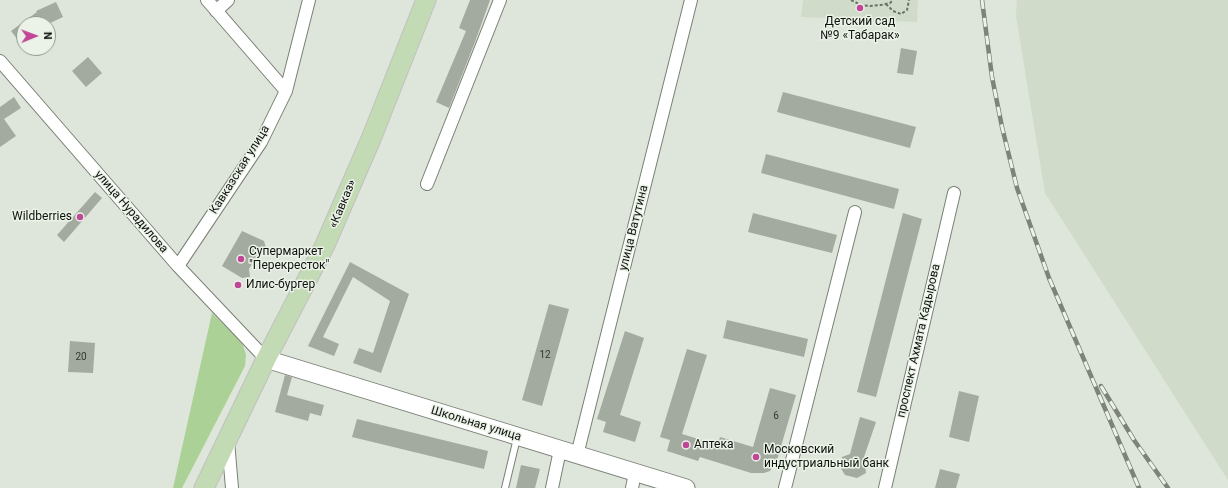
<!DOCTYPE html>
<meta charset="utf-8">
<style>
body{margin:0}
#map{position:relative;width:1228px;height:488px;overflow:hidden;background:#dee5da;font-family:Roboto,sans-serif}
canvas{display:block}
.north{position:absolute;left:16px;top:16px;width:40px;height:40px;box-sizing:border-box;background:#ebf2e7;border:1px solid #939890;border-radius:50%;rotate:89deg;font-size:11px;font-weight:700;line-height:16px;text-align:center;color:#0e110d}
.north::after{content:'';display:block;margin:auto;width:14px;height:18px;background:#c14697;clip-path:polygon(50% 0,100% 100%,50% 72%,0 100%)}
</style>
<div id="map">
<canvas width="1228" height="488"></canvas>
<div class="north">N</div>
</div>
<script>
const ctx = document.querySelector('canvas').getContext('2d');
ctx.lineJoin = 'round';
function paint(path, color) {
  ctx.fillStyle = color;
  ctx.fill(path, 'evenodd');
}
function poly(rows) {
  const path = new Path2D();
  for (const r of rows) {
    path.moveTo(r[0], r[1]);
    for (let i = 2; i < r.length; i += 2) path.lineTo(r[i], r[i + 1]);
  }
  return path;
}
function stroke(path, color, width, dash) {
  ctx.strokeStyle = color;
  ctx.lineWidth = width;
  ctx.lineCap = dash ? 'butt' : 'round';
  ctx.setLineDash(dash || []);
  ctx.stroke(path);
}
function drawText(font, color, halo, rows, align = 'center') {
  ctx.font = font + ' Roboto,sans-serif';
  ctx.lineWidth = 3;
  ctx.setLineDash([]);
  ctx.textBaseline = 'middle';
  ctx.strokeStyle = halo;
  ctx.fillStyle = color;
  for (const [text, x, y, turn = 0] of rows) {
    ctx.save();
    ctx.translate(x, y);
    ctx.rotate((+turn || 0) * Math.PI / 180);
    ctx.textAlign = isNaN(turn) ? turn : align;
    if (halo) ctx.strokeText(text, 0, 0);
    ctx.fillText(text, 0, 0);
    ctx.restore();
  }
}
const built = poly([
 [803,0,918,0,917,22,801,17],
 [1017,0,1228,0,1228,480,1045,193,1016,16]
]);
const green = poly([
 [212,313,242,342,246,355,245,366,182,488,173,488]
]);
const building = poly([
 [470,0,490,0,475,42,449,108,436,102,466,31,459,28],
 [56,2,63,17,48,24,24,24,24,48,11,31,37,12,36,11],
 [901,48,917,51,913,75,897,73],
 [88,57,102,73,86,87,72,71],
 [783,92,916,127,910,148,777,112],
 [14,97,21,108,4,119,16,136,0,147,0,107],
 [766,154,899,189,894,209,761,173],
 [95,192,102,198,64,242,57,235],
 [753,213,837,235,832,253,748,232],
 [903,213,922,219,876,397,857,392],
 [242,231,264,241,266,248,259,251,249,269,250,277,242,278,222,266],
 [350,262,409,294,381,373,353,363,359,348,373,353,390,301,353,277,323,337,339,344,334,356,308,346],
 [549,304,569,309,542,406,522,400],
 [727,320,808,339,804,357,723,338],
 [625,331,644,338,620,415,641,422,635,442,603,432,606,422,597,419],
 [70,341,95,343,93,373,68,372],
 [687,349,707,355,682,434,718,445,720,437,753,447,770,388,796,395,777,460,770,471,764,473,751,473,700,457,698,461,667,451,670,440,660,437],
 [285,375,292,377,287,395,324,405,321,416,310,413,308,421,275,412],
 [959,391,979,396,969,442,949,437],
 [860,417,876,422,864,457,866,473,857,478,845,475,840,467,842,457,850,454],
 [357,419,488,451,484,469,352,437],
 [521,465,540,469,535,488,516,488],
 [940,469,960,474,956,488,935,488]
]);
const path = poly([
 [851,0,861,5,870,6,881,5,890,3,893,0],
 [886,4,893,11,901,14,907,10,909,0]
]);
const lane = poly([
 [505,488,517,438]
]);
const street = poly([
 [207,0,286,91],
 [216,11,228,0],
 [0,61,178,266,266,359],
 [427,184,500,0],
 [178,266,261,142,286,91,309,0],
 [228,441,232,488],
 [577,455,691,0],
 [552,488,560,450],
 [632,488,635,473],
 [785,488,855,212],
 [885,488,954,193]
]);
const secondary = poly([
 [266,359,686,488]
]);
const primary = poly([
 [204,488,266,359,325,245,371,139,426,0]
]);
const rail = poly([
 [982,0,992,77,1002,127,1017,188,1049,278,1139,488],
 [1101,386,1134,440,1168,488]
]);
const markers = [
 [860,8,4,"#c14697"],
 [80,217,4,"#c14697"],
 [241,259,4,"#c14697"],
 [238,285,4,"#c14697"],
 [686,445,4,"#c14697"],
 [756,457,4,"#c14697"]
];
const numberNames = [
 ["12",545,355],
 ["20",81,357],
 ["6",776,416]
];
const poiNames = [
 ["Детский сад",860,22,"center"],
 ["№9 «Табарак»",860,36,"center"],
 ["Wildberries",72,217,"right"],
 ["Супермаркет",249,252],
 ["\"Перекресток\"",249,266],
 ["Илис-бургер",246,285],
 ["Аптека",694,445],
 ["Московский",764,450],
 ["индустриальный банк",764,464]
];
const streetNames = [
 ["Кавказская улица",240,170,-58],
 ["«Кавказ»",343,204,-67],
 ["улица Нурадилова",131,212,49],
 ["улица Ватутина",634,228,-76],
 ["проспект Ахмата Кадырова",919,341,-77],
 ["Школьная улица",476,424,17]
];
paint(built, '#d0dbc9');
paint(green, '#acd196');
paint(building, '#a3aaa0');
stroke(lane, '#7a8076', 8);
stroke(street, '#7a8076', 14);
stroke(secondary, '#7a8076', 19);
stroke(primary, '#c0c1c0', 21);
stroke(path, '#6c716a', 2, [3, 2]);
stroke(lane, '#fff', 6);
stroke(street, '#fff', 12);
stroke(secondary, '#fff', 17);
stroke(primary, '#c3dbb4', 19);
stroke(rail, '#7d827a', 4.5);
stroke(rail, '#ebf2e7', 3, [9]);
for (const [x, y, r, color] of markers) {
  const dot = new Path2D();
  dot.arc(x, y, r, 0, 2 * Math.PI);
  ctx.fillStyle = color;
  ctx.fill(dot);
  stroke(dot, '#ebf2e7', 1.5);
}
drawText('10px', '#333732', null, numberNames);
drawText('12px', '#0e110d', '#ebf2e7', poiNames, 'left');
drawText('12px', '#0e110d', '#ebf2e7', streetNames);
</script>
